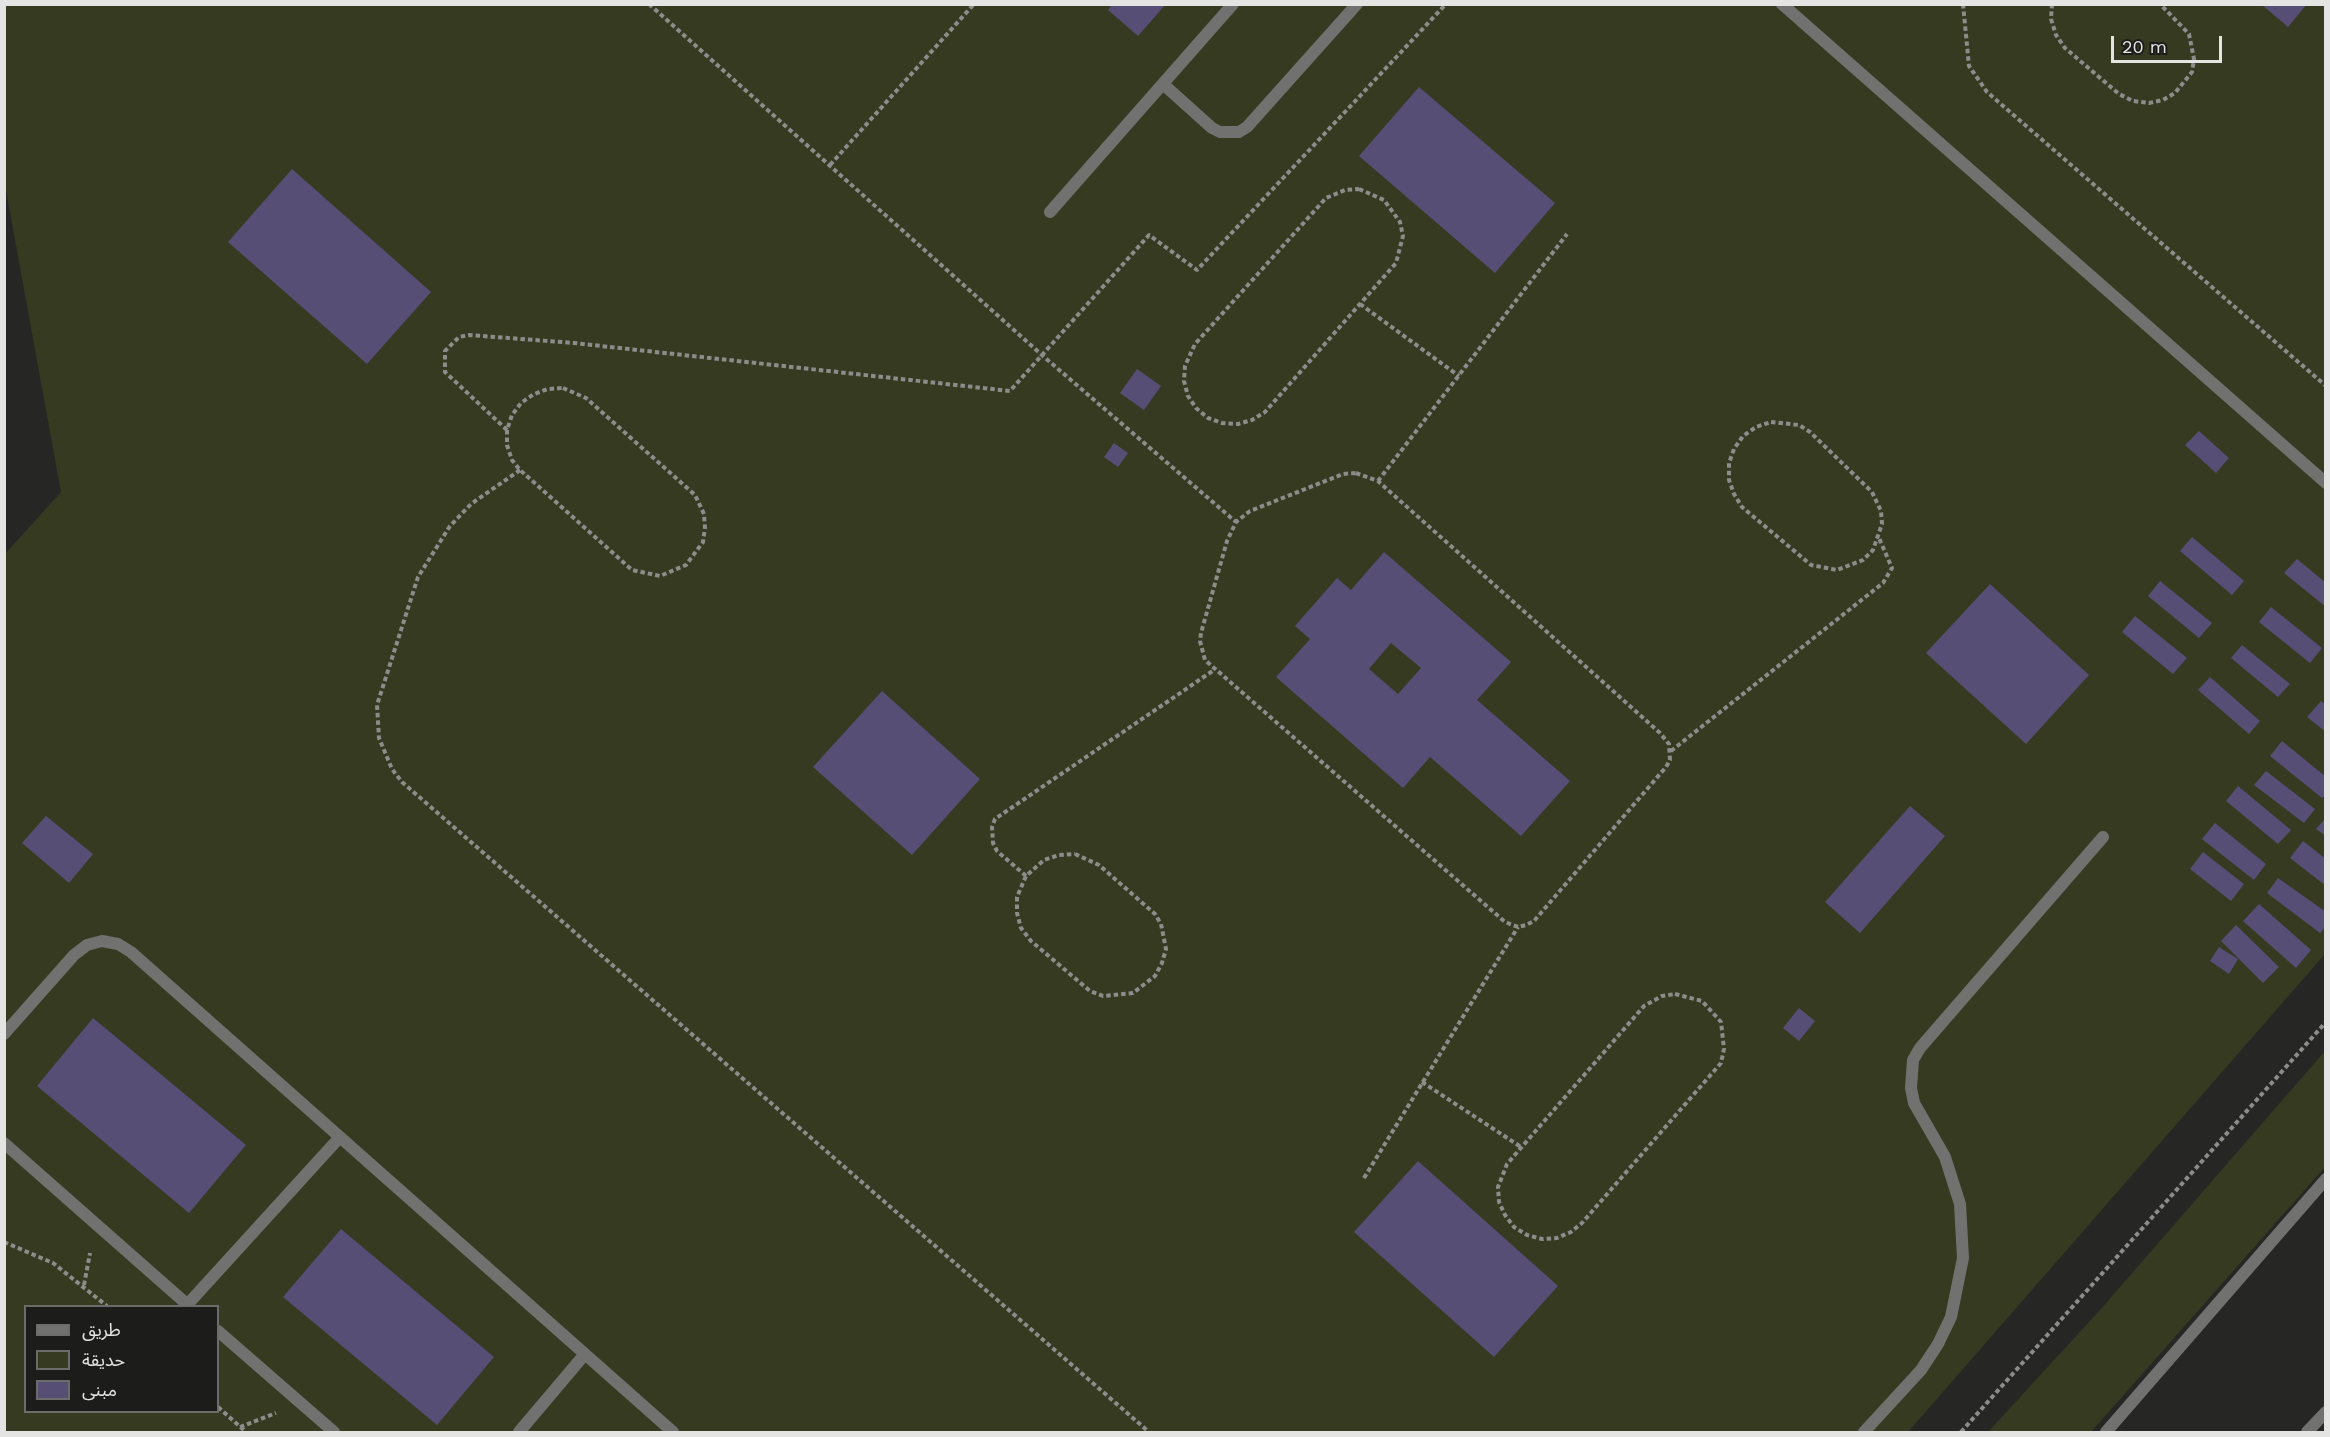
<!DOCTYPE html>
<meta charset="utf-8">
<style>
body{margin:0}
#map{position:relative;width:2330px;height:1437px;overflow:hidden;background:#262724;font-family:"Work Sans","Noto Sans Arabic",sans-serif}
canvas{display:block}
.frame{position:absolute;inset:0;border:6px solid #e4e5e3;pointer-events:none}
.legend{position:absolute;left:24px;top:1305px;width:195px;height:108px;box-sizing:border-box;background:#1c1d1b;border:2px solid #6c6d6b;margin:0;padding:8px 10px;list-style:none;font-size:18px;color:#e4e5e3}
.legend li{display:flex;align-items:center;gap:12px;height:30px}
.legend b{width:30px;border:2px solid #6c6d6b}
.scale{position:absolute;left:2111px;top:36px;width:111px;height:27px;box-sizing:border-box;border:3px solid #e4e5e3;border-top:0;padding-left:8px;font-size:18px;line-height:21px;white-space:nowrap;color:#e4e5e3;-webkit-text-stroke:4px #1c1d1b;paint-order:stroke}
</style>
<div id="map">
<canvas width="2330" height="1437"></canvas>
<div class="frame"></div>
<ul class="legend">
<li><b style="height:8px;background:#717270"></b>طريق</li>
<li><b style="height:16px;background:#353a21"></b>حديقة</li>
<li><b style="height:16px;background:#564e75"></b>مبنى</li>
</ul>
<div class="scale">20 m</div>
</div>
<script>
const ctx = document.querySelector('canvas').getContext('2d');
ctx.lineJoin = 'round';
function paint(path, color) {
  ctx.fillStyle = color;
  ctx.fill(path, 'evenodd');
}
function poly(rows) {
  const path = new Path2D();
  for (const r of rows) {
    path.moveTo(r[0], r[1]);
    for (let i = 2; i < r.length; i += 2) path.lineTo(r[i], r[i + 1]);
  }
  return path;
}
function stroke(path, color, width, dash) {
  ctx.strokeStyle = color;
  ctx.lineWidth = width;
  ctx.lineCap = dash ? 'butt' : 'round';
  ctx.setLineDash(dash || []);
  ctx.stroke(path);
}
const green = poly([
 [5,5,2325,5,2325,954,1908,1432,5,1432,5,554,61,492,5,185],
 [26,1306,218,1306,218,1412,26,1412],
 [2325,1051,2325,1167,2091,1432,1988,1432,2100,1310]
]);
const building = poly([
 [1112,4,1166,4,1138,36,1108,10],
 [2261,4,2307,4,2288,27],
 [1419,87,1555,203,1495,273,1359,156],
 [292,169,431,292,367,364,228,242],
 [1137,369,1161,386,1144,410,1120,393],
 [2199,431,2229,458,2216,473,2185,445],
 [1114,443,1128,453,1118,467,1104,457],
 [2192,537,2244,581,2232,595,2180,551],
 [1384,552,1511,662,1477,700,1570,781,1521,836,1430,757,1403,788,1276,677,1310,639,1295,626,1337,578,1351,590],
 [1391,643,1421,668,1398,694,1369,669],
 [2297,559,2326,583,2326,607,2284,573],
 [2160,581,2212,623,2199,638,2148,596],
 [1990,584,2089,675,2026,744,1926,653],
 [2271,607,2322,648,2310,663,2259,622],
 [2135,616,2187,658,2173,674,2122,632],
 [2242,645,2290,684,2278,697,2231,658],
 [2210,677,2260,721,2249,734,2198,690],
 [882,691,980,779,912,855,813,767],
 [2321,701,2326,705,2326,732,2307,717],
 [2282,741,2326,777,2326,795,2322,798,2270,756],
 [2266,771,2315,809,2304,823,2254,785],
 [2238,786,2291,830,2278,844,2226,801],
 [1910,806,1945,836,1860,933,1825,902],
 [46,816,93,854,69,883,22,843],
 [2326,818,2326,836,2316,829],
 [2215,823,2266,864,2254,880,2202,839],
 [2303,841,2326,859,2326,886,2290,858],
 [2203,852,2244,884,2231,901,2190,869],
 [2278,878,2326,912,2326,926,2320,933,2267,893],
 [2259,904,2311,950,2296,968,2243,921],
 [2236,925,2279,967,2263,983,2221,941],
 [2219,947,2238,959,2229,974,2210,961],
 [1799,1008,1815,1021,1799,1041,1783,1028],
 [93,1018,246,1145,189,1213,37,1086],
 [1418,1161,1558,1286,1494,1357,1354,1232],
 [341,1229,494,1357,437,1425,283,1297]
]);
const path = poly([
 [649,4,1043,356,1236,522],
 [1963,4,1969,66,1987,92,2326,386],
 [2052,4,2051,19,2056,35,2065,48,2119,94,2133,101,2149,103,2163,100,2175,93,2192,72,2194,59,2189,34,2160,4],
 [830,165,974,4],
 [1359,189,1384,200,1400,222,1403,236,1396,263,1265,412,1252,420,1238,424,1222,423,1208,418,1196,408,1188,396,1184,381,1185,366,1195,344,1326,198,1345,190,1359,189],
 [1360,304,1459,376],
 [563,388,586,398,695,495,704,514,705,528,703,542,686,565,660,576,632,570,520,470,512,460,507,445,507,430,512,415,521,403,534,394,548,389,563,388],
 [1771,422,1799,425,1810,432,1872,492,1881,511,1882,524,1873,550,1863,560,1837,570,1811,565,1742,507,1734,494,1729,480,1729,463,1734,449,1743,436,1756,427,1771,422],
 [507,430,445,372,445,351,459,337,469,335,574,343,1010,391,1149,235,1197,270,1446,4],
 [520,470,471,504,450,526,418,577,377,705,379,738,392,769,402,782,1149,1432],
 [1356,473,1378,481,1660,733,1669,744,1670,760,1666,767,1534,921,1526,925,1518,927,1505,922,1205,660,1200,641,1201,633,1227,541,1236,522,1250,511,1343,474,1356,473],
 [1378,481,1567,234],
 [1671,751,1883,583,1892,568,1879,538],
 [1075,854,1099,865,1155,914,1161,924,1166,949,1162,963,1155,976,1133,993,1103,996,1090,991,1031,941,1021,928,1017,913,1017,897,1026,876,1044,860,1059,855,1075,854],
 [1026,876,997,851,993,843,992,827,995,819,1214,670],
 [1675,994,1702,1001,1721,1022,1724,1049,1721,1063,1582,1223,1571,1232,1557,1238,1542,1239,1527,1235,1514,1227,1505,1215,1499,1202,1498,1187,1507,1164,1644,1006,1662,996,1675,994],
 [1422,1082,1521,1147],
 [1364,1178,1518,927],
 [4,1242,53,1263,107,1306],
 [84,1285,90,1253],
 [218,1407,246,1432],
 [240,1427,276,1413],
 [1961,1432,2326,1022]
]);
const service = poly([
 [1782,4,2326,483],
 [1163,84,1212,128,1220,132,1239,132,1247,127,1357,4],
 [1050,212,1233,4],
 [4,1034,74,955,87,945,102,941,118,944,131,952,673,1432],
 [4,1143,189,1306],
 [187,1305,340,1137],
 [218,1331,334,1432],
 [519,1432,585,1354],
 [1864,1432,1921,1370,1938,1344,1951,1317,1963,1258,1960,1204,1945,1157,1914,1103,1911,1088,1913,1060,1920,1048,2103,837],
 [2307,1432,2326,1412]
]);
const tertiary = poly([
 [2106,1432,2326,1179]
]);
paint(green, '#353a21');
paint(building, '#564e75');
stroke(path, '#8c8d8b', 4, [4.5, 3]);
stroke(service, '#717270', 12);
stroke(tertiary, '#717270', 12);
</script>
